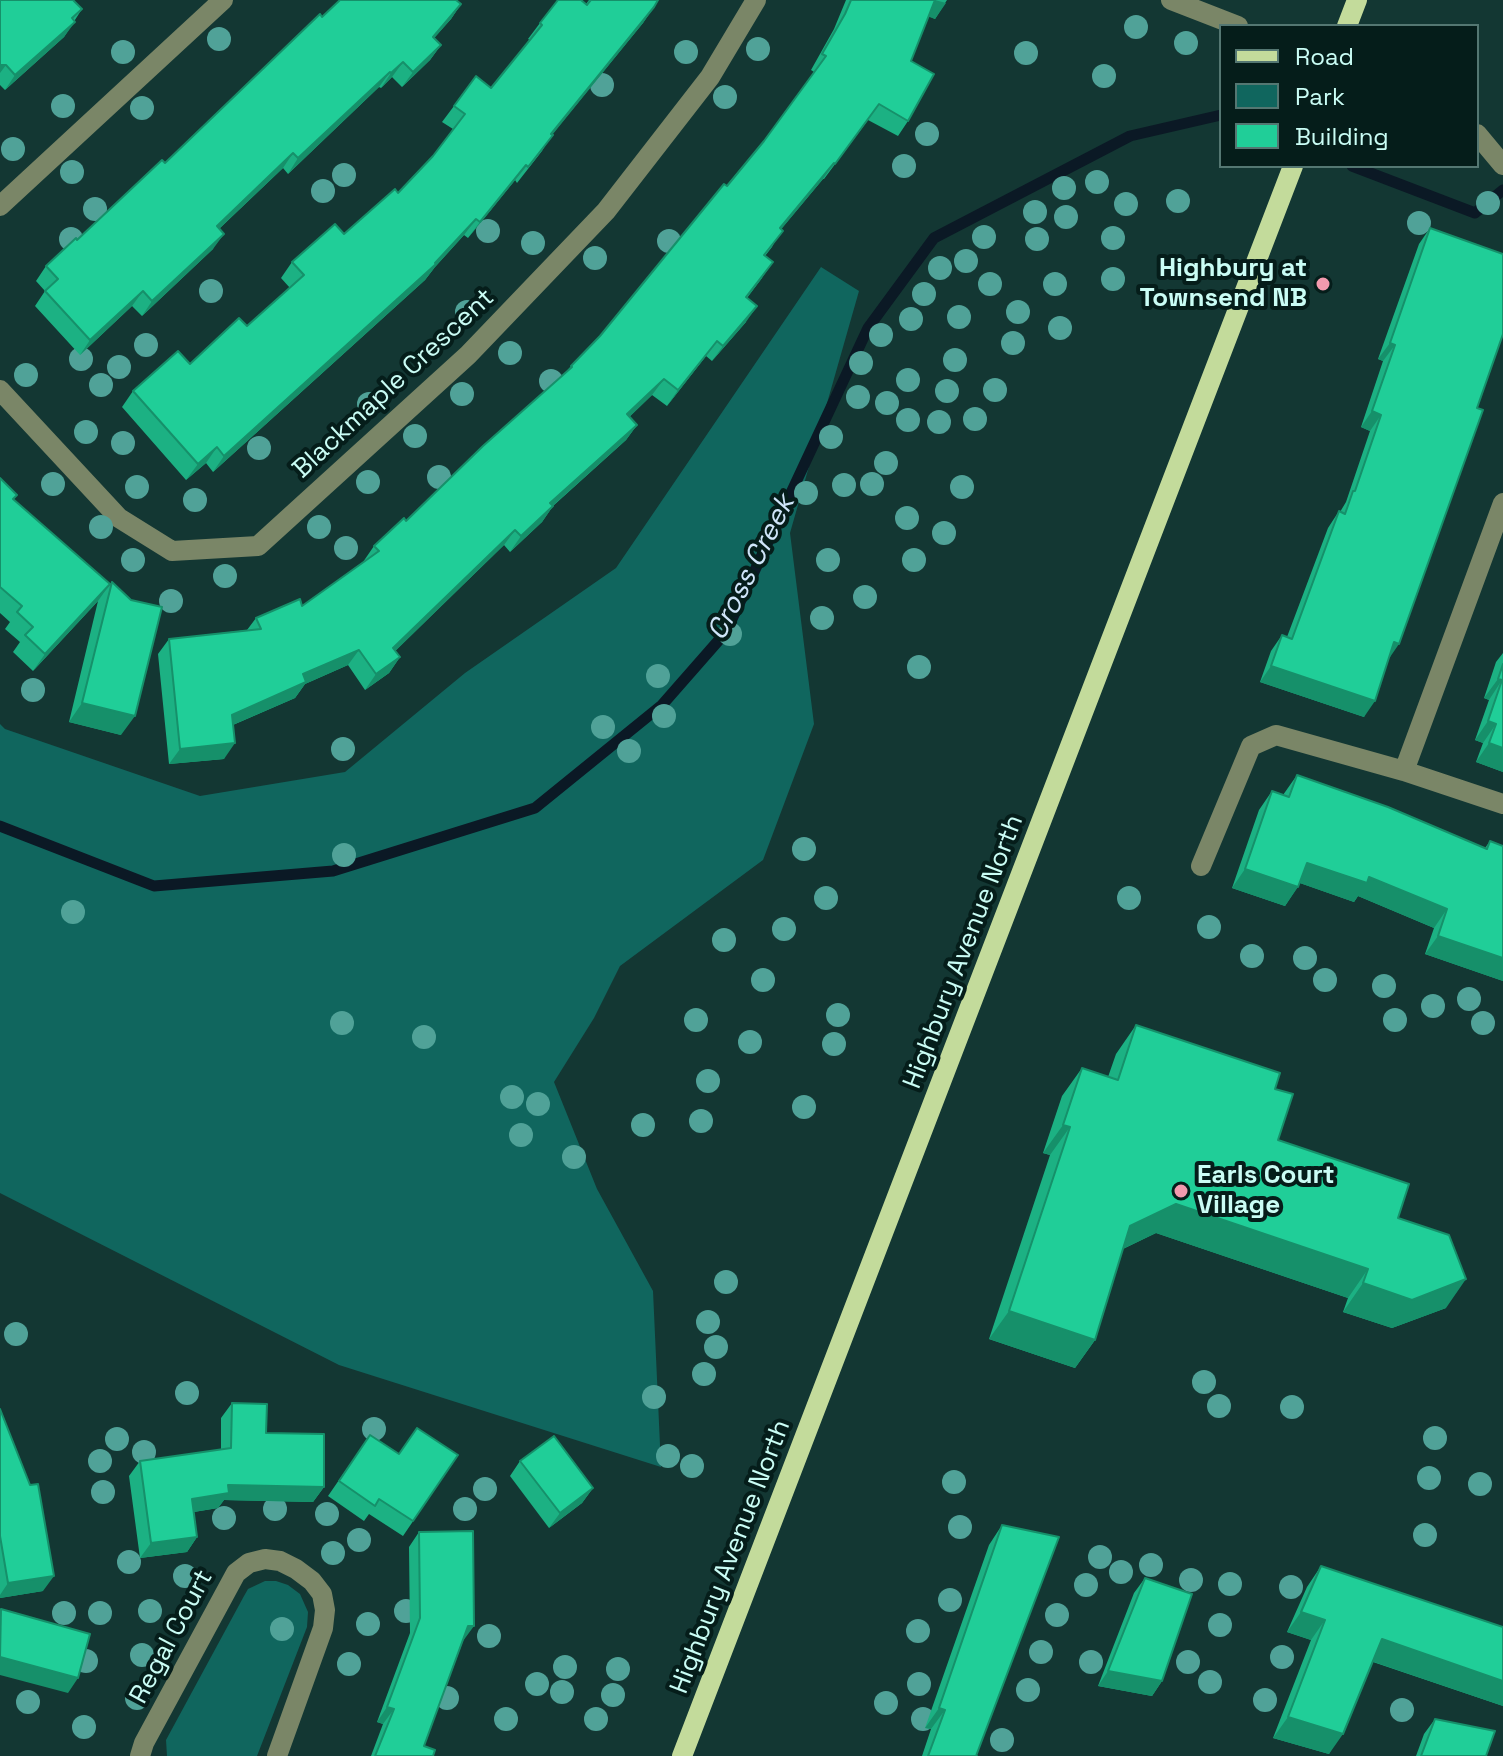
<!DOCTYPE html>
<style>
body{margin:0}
#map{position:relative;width:1503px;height:1756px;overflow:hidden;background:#133733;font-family:"Space Grotesk",sans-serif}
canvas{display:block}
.legend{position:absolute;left:1219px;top:24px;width:260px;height:144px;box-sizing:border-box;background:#051d1a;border:2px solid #547772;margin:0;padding:10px 14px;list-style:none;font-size:24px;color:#cafdf5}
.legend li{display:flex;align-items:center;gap:16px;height:40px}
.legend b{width:40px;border:2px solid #547772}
</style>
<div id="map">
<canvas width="1503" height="1756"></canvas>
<ul class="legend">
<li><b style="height:10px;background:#c3db9b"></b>Road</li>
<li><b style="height:22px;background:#10665e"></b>Park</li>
<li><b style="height:22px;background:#20ce98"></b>Building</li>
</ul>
</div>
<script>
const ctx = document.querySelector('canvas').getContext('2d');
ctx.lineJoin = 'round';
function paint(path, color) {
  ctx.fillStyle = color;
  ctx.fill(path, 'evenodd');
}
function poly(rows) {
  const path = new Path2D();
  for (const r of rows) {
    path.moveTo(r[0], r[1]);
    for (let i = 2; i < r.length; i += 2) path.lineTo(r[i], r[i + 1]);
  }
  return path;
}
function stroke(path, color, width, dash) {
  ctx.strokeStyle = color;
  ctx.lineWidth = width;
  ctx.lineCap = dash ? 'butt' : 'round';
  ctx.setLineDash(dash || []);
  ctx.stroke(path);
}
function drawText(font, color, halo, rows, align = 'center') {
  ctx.font = font + ' "Space Grotesk",sans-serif';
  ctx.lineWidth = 8;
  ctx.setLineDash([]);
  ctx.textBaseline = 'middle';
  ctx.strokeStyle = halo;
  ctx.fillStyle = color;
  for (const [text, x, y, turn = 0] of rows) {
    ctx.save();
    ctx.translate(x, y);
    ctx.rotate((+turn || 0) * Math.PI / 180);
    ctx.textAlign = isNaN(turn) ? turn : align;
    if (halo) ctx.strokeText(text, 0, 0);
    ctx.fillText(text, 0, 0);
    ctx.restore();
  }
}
const green = poly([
 [821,267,859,291,790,533,814,724,763,860,620,966,594,1018,554,1082,597,1189,653,1291,661,1467,339,1365,0,1193,0,724,5,729,200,796,345,772,465,673,616,568],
 [265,1581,276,1581,288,1585,300,1594,308,1612,307,1627,257,1756,167,1756,166,1740,244,1596,248,1589]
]);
const stream = poly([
 [1352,166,1475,213,1503,190],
 [0,826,154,886,333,871,535,808,662,705,726,632,868,328,934,238,1130,136,1221,115]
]);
const minor = poly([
 [1171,0,1238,26],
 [1477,134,1503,165],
 [0,206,223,0],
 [0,390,119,518,172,551,258,546,468,355,606,211,710,77,756,0],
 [1503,503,1404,771,1503,804],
 [1201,866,1251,746,1276,735,1404,771],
 [140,1756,144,1743,236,1573,249,1563,265,1559,280,1561,296,1569,312,1581,322,1594,325,1610,323,1628,277,1756]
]);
const major = poly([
 [1347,26,1357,0],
 [682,1756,1293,166]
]);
const trees = [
 [1136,27],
 [219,39],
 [1186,43],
 [758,49],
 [123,52],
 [686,52],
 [1026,53],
 [1104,76],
 [602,85],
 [725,97],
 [63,106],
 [142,108],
 [927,134],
 [13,149],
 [904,166],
 [72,172],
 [344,175],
 [1097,182],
 [1064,188],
 [323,191],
 [1178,201],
 [1488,203],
 [1126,204],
 [95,209],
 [1035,212],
 [1066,217],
 [1419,223],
 [488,231],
 [984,237],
 [1113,238],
 [71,239],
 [1037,239],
 [669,241],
 [533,243],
 [595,258],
 [966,261],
 [940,268],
 [1113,279],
 [990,284],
 [1055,284],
 [211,291],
 [924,294],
 [467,312],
 [1018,312],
 [959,317],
 [911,319],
 [1060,328],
 [881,335],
 [1013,343],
 [146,345],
 [510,353],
 [81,359],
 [955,360],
 [861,363],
 [119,367],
 [26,375],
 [908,380],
 [551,381],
 [101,385],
 [995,390],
 [947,391],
 [462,394],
 [858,397],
 [887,403],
 [369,404],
 [975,419],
 [908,420],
 [939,422],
 [86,432],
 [415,436],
 [831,437],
 [123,443],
 [259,448],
 [886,463],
 [439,477],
 [368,482],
 [53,484],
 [872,484],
 [844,485],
 [137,487],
 [962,487],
 [806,493],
 [195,500],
 [907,518],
 [101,527],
 [319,527],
 [944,533],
 [346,548],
 [133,560],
 [828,560],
 [914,560],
 [225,576],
 [865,597],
 [171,601],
 [822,618],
 [730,634],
 [919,667],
 [658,676],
 [33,690],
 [664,716],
 [603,727],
 [343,749],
 [629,751],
 [804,849],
 [344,855],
 [826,898],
 [1129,898],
 [73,912],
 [1209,927],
 [784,929],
 [724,940],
 [1252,956],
 [1305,958],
 [763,980],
 [1325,980],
 [1384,986],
 [1469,999],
 [1433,1006],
 [838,1015],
 [696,1020],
 [1395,1020],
 [342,1023],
 [1483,1023],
 [424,1037],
 [750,1042],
 [834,1044],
 [708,1081],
 [512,1097],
 [538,1104],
 [804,1107],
 [701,1121],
 [643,1125],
 [521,1135],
 [574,1157],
 [726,1282],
 [708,1322],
 [16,1334],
 [716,1347],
 [704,1374],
 [1204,1382],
 [187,1393],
 [654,1397],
 [1219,1406],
 [1292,1407],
 [374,1429],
 [1435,1438],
 [117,1439],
 [144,1452],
 [668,1456],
 [100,1461],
 [692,1466],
 [1429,1478],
 [954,1482],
 [1480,1484],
 [485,1489],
 [103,1492],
 [275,1509],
 [465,1509],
 [327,1514],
 [224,1518],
 [960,1527],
 [1425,1535],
 [359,1540],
 [333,1553],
 [1100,1557],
 [129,1562],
 [1151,1565],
 [1121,1572],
 [185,1576],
 [1191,1580],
 [1230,1584],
 [1086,1585],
 [1291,1587],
 [950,1600],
 [150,1611],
 [406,1611],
 [64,1613],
 [100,1613],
 [1057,1615],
 [368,1624],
 [1220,1625],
 [282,1629],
 [918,1631],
 [489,1636],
 [1041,1652],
 [142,1655],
 [1282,1657],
 [86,1661],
 [1091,1662],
 [1188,1662],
 [349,1664],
 [565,1667],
 [618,1669],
 [1210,1682],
 [537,1684],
 [919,1684],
 [1028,1690],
 [562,1692],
 [613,1695],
 [137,1698],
 [447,1698],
 [1265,1700],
 [28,1702],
 [886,1703],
 [1402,1710],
 [506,1719],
 [596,1719],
 [923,1719],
 [84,1727],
 [1002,1740]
];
const wall = poly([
 [0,0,82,9,64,37,5,90,0,85],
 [589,0,658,0,643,23,552,134,542,151,517,183,515,180,468,238,464,235,435,267,425,280,213,472,206,463,186,480,122,407,133,391,190,364,247,326,290,288,281,278,292,262,344,234,398,193,433,156,453,129,442,122,454,106,491,88,530,40,528,39,540,23,586,4],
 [846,0,947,0,935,19,929,16,911,61,908,121,898,136,868,120,824,179,823,179,781,229,772,247,765,256,762,278,747,298,746,322,712,361,706,356,667,406,652,395,629,417,637,425,626,440,553,506,542,522,510,552,504,545,395,651,400,657,389,673,365,690,348,665,305,684,295,698,233,725,224,759,169,764,158,654,169,639,247,630,256,618,302,606,363,562,374,546,406,521,565,373,571,366,600,336,764,141,814,72,811,70,834,29],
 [461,4,451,19,434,38,441,45,430,60,402,87,392,77,381,88,379,87,288,174,283,168,219,229,213,249,142,316,132,306,80,355,35,306,45,291,36,281,46,266,165,163,322,17],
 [1430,228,1388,660,1364,717,1260,682,1271,651,1282,635,1287,637,1328,528,1339,511,1340,512,1346,502,1370,431,1361,427,1383,361,1378,359,1419,244],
 [0,478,13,500,110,584,112,582,121,735,69,722,98,601,33,671,13,652,20,642,5,629,10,622,0,613],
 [1503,653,1503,772,1476,762,1483,743,1475,740,1489,700,1484,698,1496,662],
 [1297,775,1485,848,1490,841,1503,846,1503,981,1425,954,1434,928,1358,896,1354,902,1300,883,1285,906,1232,888,1259,810,1272,791,1283,795],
 [1136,1025,1275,1089,1278,1140,1398,1218,1446,1308,1392,1328,1343,1312,1348,1298,1156,1233,1123,1249,1095,1340,1075,1368,989,1339,1050,1155,1043,1153,1062,1096,1082,1068,1108,1077,1116,1054],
 [232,1403,266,1433,324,1487,313,1502,224,1500,218,1508,194,1512,197,1537,187,1552,140,1558,129,1476,140,1461,221,1450,221,1418],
 [0,1409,43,1591,0,1598],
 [370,1435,399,1454,458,1455,403,1536,369,1514,364,1521,328,1496],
 [520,1461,593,1488,582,1503,549,1528,510,1476],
 [1002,1525,976,1756,977,1756,922,1756,931,1729,925,1728,989,1545],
 [419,1532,463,1641,424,1746,433,1756,371,1756,383,1724,377,1722,410,1633,409,1547],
 [1321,1566,1503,1627,1503,1706,1373,1662,1329,1754,1273,1738,1311,1640,1287,1632,1307,1587],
 [1145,1578,1162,1681,1152,1696,1098,1686,1134,1593],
 [1435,1719,1486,1756,1416,1756,1424,1734]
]);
const shadedWall = poly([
 [935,0,946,3,935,19,924,15],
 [461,4,451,19,422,52,433,37],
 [654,7,643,23,540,150,551,134],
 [75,22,64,37,5,90,15,75],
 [441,45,430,60,402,87,413,72],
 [403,62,392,77,381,88,391,73],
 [0,65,6,65,0,73],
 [390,72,379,87,288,174,298,158],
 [293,153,283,168,206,241,217,226],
 [834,163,823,179,769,244,780,228],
 [526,165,515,180,468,238,480,222],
 [476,219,464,235,435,267,425,280,213,472,224,456,435,263],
 [224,234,213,249,142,316,152,301],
 [773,262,762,278,735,312,746,297],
 [143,291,132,306,80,355,90,340],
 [757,306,746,322,712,361,723,346],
 [717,341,706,356,667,406,678,390],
 [1390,343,1395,345,1383,361,1378,359],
 [664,379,652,395,616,430,627,414],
 [1372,411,1381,415,1370,431,1361,427],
 [637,425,626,440,539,518,550,503],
 [217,447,206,463,186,480,198,464],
 [553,506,542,522,510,552,521,536],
 [515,530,504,545,382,664,393,648],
 [110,584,98,601,33,671,45,654],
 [1394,642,1399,644,1388,660],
 [359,650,348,665,305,684,295,698,221,730,232,715,303,674],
 [400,657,389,673,365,690,376,674],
 [1271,666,1375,701,1364,717,1260,682],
 [1498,679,1502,680,1489,700,1484,698],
 [82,703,135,716,121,735,69,722],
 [1488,721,1496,724,1483,743,1475,740],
 [235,743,224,759,169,764,180,749],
 [1489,743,1503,748,1503,772,1476,762],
 [1307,863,1369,877,1447,909,1434,928,1358,896,1354,902,1294,881],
 [1245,869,1298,887,1285,906,1232,888],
 [1438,936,1503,958,1503,981,1425,954],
 [1063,1125,1070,1127,1050,1155,1043,1153],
 [1176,1204,1368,1269,1348,1298,1156,1233,1110,1255,1130,1226],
 [1466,1279,1446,1308,1392,1328,1343,1312,1363,1283],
 [1009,1311,1095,1340,1075,1368,989,1339],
 [228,1485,324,1487,313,1502,224,1500,218,1508,181,1514,192,1499],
 [593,1488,582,1503,549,1528,560,1513],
 [197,1537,187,1552,140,1558,151,1543],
 [54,1576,43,1591,0,1598,0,1595,8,1583],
 [1301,1612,1325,1620,1311,1640,1287,1632],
 [468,1626,474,1626,463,1641,458,1641],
 [1382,1639,1503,1681,1503,1706,1368,1660],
 [0,1657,78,1678,68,1693,0,1675],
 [1108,1671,1162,1681,1152,1696,1098,1686],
 [387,1707,394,1709,383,1724,377,1722],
 [939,1708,945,1710,931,1729,925,1728],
 [1288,1717,1343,1734,1329,1754,1273,1738]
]);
const building = poly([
 [0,0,73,0,82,9,72,18,75,22,15,75,6,65,0,65,0,0],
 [340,0,456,0,461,4,433,37,441,45,413,72,403,62,391,73,390,72,298,158,293,153,217,226,224,234,152,301,143,291,90,340,45,291,58,279,46,266,76,238,77,240,162,160,165,163,320,14,322,17,340,0],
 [558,0,581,0,587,5,591,0,658,0,654,7,551,134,553,135,528,167,526,165,480,222,476,219,435,263,436,264,224,456,217,447,198,464,133,391,178,351,190,364,239,318,247,326,304,275,292,262,335,224,344,234,395,189,398,193,433,156,465,114,454,106,476,76,491,88,542,25,540,23,558,0],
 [851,0,935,0,911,61,934,74,908,121,879,104,835,164,834,163,780,228,783,231,764,255,773,262,746,297,757,306,723,346,717,341,678,390,664,379,627,414,637,425,550,503,553,506,521,536,515,530,393,648,400,657,376,674,359,650,303,674,306,682,232,715,235,743,180,749,169,639,261,629,256,618,300,599,302,606,379,551,374,546,404,518,406,521,483,446,572,367,571,366,600,336,724,184,727,186,764,141,826,56,822,54,845,14,851,0],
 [1430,228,1503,254,1503,334,1477,408,1483,410,1399,644,1394,642,1375,701,1271,666,1282,635,1292,639,1339,511,1345,514,1353,491,1355,491,1381,415,1372,411,1395,345,1390,343,1430,228],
 [0,478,17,495,13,499,110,584,45,654,25,635,33,627,17,612,22,606,0,587,0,478],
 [112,582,131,600,162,607,135,716,82,703,112,582],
 [1503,664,1503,748,1489,743,1496,724,1488,721,1502,680,1498,679,1503,664],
 [1297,775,1388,807,1487,849,1490,841,1503,846,1503,958,1438,936,1447,909,1369,877,1367,883,1307,863,1298,887,1245,869,1272,791,1289,797,1297,775],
 [1136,1025,1280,1073,1275,1089,1293,1094,1278,1140,1409,1184,1398,1218,1449,1235,1466,1279,1412,1300,1363,1283,1368,1269,1176,1204,1130,1226,1095,1340,1009,1311,1070,1127,1063,1125,1082,1068,1118,1080,1136,1025],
 [232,1403,267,1404,266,1433,324,1434,324,1487,228,1485,229,1493,192,1499,197,1537,151,1543,140,1461,231,1448,232,1403],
 [0,1409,30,1485,38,1484,54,1576,8,1583,0,1536,0,1409],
 [417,1428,458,1455,413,1521,379,1499,375,1506,339,1481,370,1435,399,1454,417,1428],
 [554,1436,593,1488,560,1513,520,1461,554,1436],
 [1002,1525,1059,1537,976,1756,977,1756,928,1756,945,1710,939,1708,1002,1525],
 [473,1531,474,1626,468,1626,424,1746,435,1750,433,1756,375,1756,394,1709,387,1707,420,1618,419,1532,473,1531],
 [1321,1566,1503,1627,1503,1681,1382,1639,1343,1734,1288,1717,1325,1620,1301,1612,1321,1566],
 [1145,1578,1192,1594,1162,1681,1108,1671,1145,1578],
 [1,1609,90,1634,78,1678,0,1657,1,1609],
 [1435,1719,1495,1731,1486,1756,1421,1756,1435,1719]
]);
const markers = [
 [1323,284,8,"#f29aae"],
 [1181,1191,8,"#f29aae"]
];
const poiNames = [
 ["Highbury at",1307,269],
 ["Townsend NB",1307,299],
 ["Earls Court",1197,1176,"left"],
 ["Village",1197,1206,"left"]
];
const streetNames = [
 ["Blackmaple Crescent",394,384,-43],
 ["Highbury Avenue North",964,952,-69],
 ["Highbury Avenue North",731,1557,-69],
 ["Regal Court",172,1637,-62]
];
const waterNames = [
 ["Cross Creek",752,568,-63]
];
paint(green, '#10665e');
stroke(stream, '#0b1925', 11);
stroke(minor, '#7a8667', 20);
stroke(major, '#c3db9b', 20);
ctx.fillStyle = '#50a298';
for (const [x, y] of trees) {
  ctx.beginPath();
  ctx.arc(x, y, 12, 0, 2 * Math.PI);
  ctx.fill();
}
paint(wall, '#1cb183');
paint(shadedWall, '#16906a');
paint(building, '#20ce98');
stroke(building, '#16906a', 2);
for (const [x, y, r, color] of markers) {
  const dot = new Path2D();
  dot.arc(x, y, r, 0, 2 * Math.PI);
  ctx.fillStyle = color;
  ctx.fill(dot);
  stroke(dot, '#051d1a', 3);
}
drawText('bold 26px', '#cafdf5', '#051d1a', poiNames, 'right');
drawText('26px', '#cafdf5', '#051d1a', streetNames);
drawText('italic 28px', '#cfe5f9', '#051d1a', waterNames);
</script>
